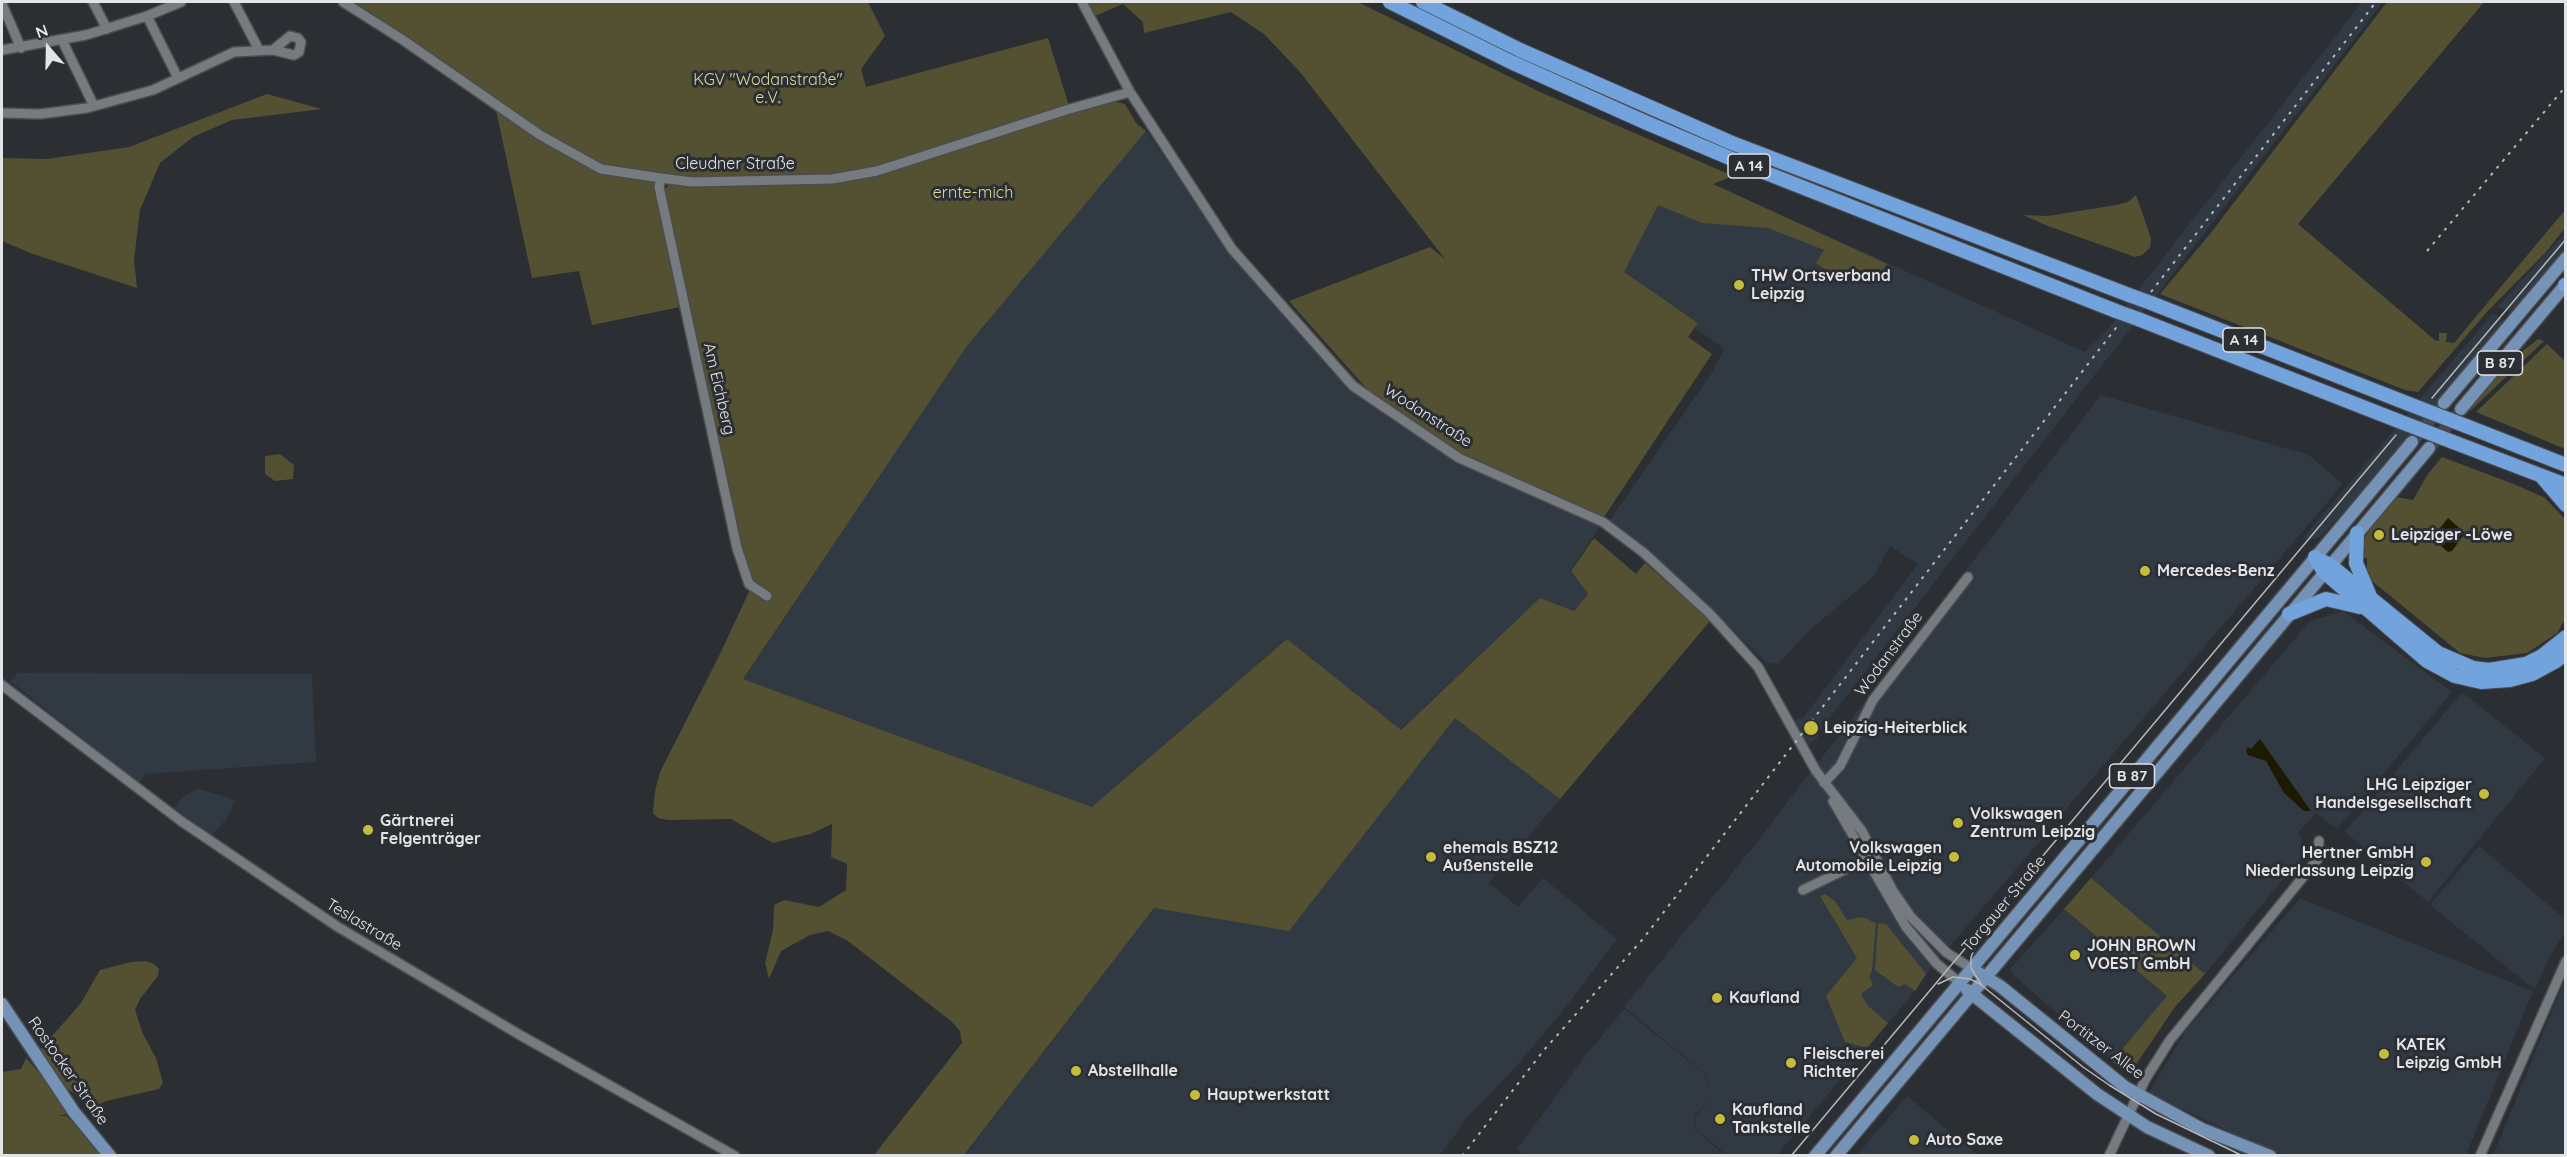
<!DOCTYPE html>
<meta charset="utf-8">
<style>
body{margin:0}
#map{position:relative;width:2567px;height:1157px;overflow:hidden;background:#2b2f33;font-family:Quicksand,sans-serif}
canvas{display:block}
.frame{position:absolute;inset:0;border:3px solid #e2e4e7;pointer-events:none}
.north{position:absolute;left:18px;top:18px;width:60px;height:60px;-webkit-text-stroke:4px #2b2f33;paint-order:stroke;rotate:340deg;font-size:16px;font-weight:700;line-height:24px;text-align:center;color:#e2e4e7}
.north::after{content:'';display:block;margin:auto;width:21px;height:27px;background:#e2e4e7;clip-path:polygon(50% 0,100% 100%,50% 72%,0 100%)}
</style>
<div id="map">
<canvas width="2567" height="1157"></canvas>
<div class="frame"></div>
<div class="north">N</div>
</div>
<script>
const ctx = document.querySelector('canvas').getContext('2d');
ctx.lineJoin = 'round';
function paint(path, color) {
  ctx.fillStyle = color;
  ctx.fill(path, 'evenodd');
}
function poly(rows) {
  const path = new Path2D();
  for (const r of rows) {
    path.moveTo(r[0], r[1]);
    for (let i = 2; i < r.length; i += 2) path.lineTo(r[i], r[i + 1]);
  }
  return path;
}
function stroke(path, color, width, dash) {
  ctx.strokeStyle = color;
  ctx.lineWidth = width;
  ctx.lineCap = dash ? 'butt' : 'round';
  ctx.setLineDash(dash || []);
  ctx.stroke(path);
}
function drawText(font, color, halo, rows, align = 'center') {
  ctx.font = font + ' Quicksand,sans-serif';
  ctx.lineWidth = 6;
  ctx.setLineDash([]);
  ctx.textBaseline = 'middle';
  ctx.strokeStyle = halo;
  ctx.fillStyle = color;
  for (const [text, x, y, turn = 0] of rows) {
    ctx.save();
    ctx.translate(x, y);
    ctx.rotate((+turn || 0) * Math.PI / 180);
    ctx.textAlign = isNaN(turn) ? turn : align;
    if (halo) ctx.strokeText(text, 0, 0);
    ctx.fillText(text, 0, 0);
    ctx.restore();
  }
}
const built = poly([
 [2362,2,2383,2,1848,694,1819,732,1817,739,1808,744,1806,743,1795,720,1804,717,1918,564,1890,546,1873,577,1810,630,1779,663,1773,664,1766,662,1703,602,1610,520,1711,374,1724,349,1695,328,1698,323,1623,272,1658,204,1713,184,2085,352,2107,330],
 [1146,131,1232,249,1382,406,1603,522,1571,570,1588,594,1574,611,1540,598,1400,730,1287,639,1092,807,743,679,967,346],
 [2565,233,2565,250,2513,313,2497,307],
 [2492,314,2496,314,2505,322,2371,483,2320,537,2310,540,2302,539],
 [2101,395,2309,455,2343,484,2055,822,2045,824,2041,830,2042,839,1926,974,1915,991,1777,1155,1719,1155,1722,1151,1696,1129,1695,1117,1710,1099,1694,1116,1695,1129,1720,1152,1717,1155,1523,1156,1517,1149,1586,1055,1624,1009,1705,1074,1709,1089,1706,1074,1624,1007,1749,852],
 [2343,611,2452,692,2337,829,2316,813,2297,834,2301,837,2303,855,2205,974,2091,878,2310,621],
 [18,673,312,674,316,762,146,774,139,783,10,681],
 [2462,692,2545,758,2428,902,2345,832],
 [1455,718,1560,799,1489,883,1518,907,1543,878,1617,939,1558,1017,1512,1071,1460,1125,1460,1128,1440,1155,964,1156,1154,908,1289,930],
 [197,788,235,800,228,817,212,835,174,808,182,798],
 [2479,846,2565,919,2565,932,2550,956,2535,990,2430,905],
 [2300,898,2533,991,2466,1155,2285,1155,2268,1150,2149,1093,2185,1032],
 [2064,909,2167,996,2112,1061,2012,974,2011,968],
 [2565,979,2565,1155,2493,1155,2526,1075],
 [1907,1096,1974,1152,1979,1155,1857,1155]
]);
const green = poly([
 [351,2,868,2,885,36,861,69,866,87,1048,38,1069,106,894,161,833,176,751,179,655,174,600,165,556,140,417,44],
 [1088,2,1358,2,1538,91,1733,176,1713,184,1887,264,1879,275,1875,275,1870,280,1851,271,1847,276,1840,272,1837,277,1816,263,1824,250,1768,228,1702,223,1658,205,1624,272,1698,323,1688,337,1712,354,1604,517,1460,458,1382,406,1289,301,1430,247,1445,259,1300,72,1264,34,1231,12,1144,33,1143,22,1123,4,1095,16],
 [2387,2,2484,2,2298,224,2436,341,2439,341,2439,333,2447,333,2446,342,2454,343,2565,210,2565,228,2546,252,2486,313,2418,392,2405,390,2160,294,2210,234],
 [267,94,322,109,232,120,193,137,160,163,140,210,134,260,137,288,33,254,2,241,2,158,47,159,129,147],
 [1115,102,1125,104,1136,123,1146,131,967,346,743,679,1092,807,1287,639,1401,730,1540,598,1574,611,1588,594,1571,571,1594,538,1636,574,1645,563,1710,621,1560,799,1455,718,1289,931,1154,908,964,1155,874,1155,962,1043,960,1031,951,1021,848,941,828,931,810,935,781,951,769,979,765,963,773,930,774,905,784,900,819,907,846,890,847,864,831,857,832,824,810,834,773,843,731,819,668,820,658,818,653,813,655,791,660,772,720,654,754,581,740,547,712,410,677,264,664,190,670,184,821,182],
 [496,110,601,169,660,181,685,306,592,325,579,271,532,278],
 [2136,195,2151,238,2150,248,2142,255,2135,257,2048,226,2023,215,2048,216,2116,205,2128,202],
 [2538,339,2544,341,2470,411,2466,409,2524,350],
 [2547,344,2565,361,2565,449,2476,412],
 [280,454,294,465,293,479,275,481,265,474,265,456],
 [2442,457,2516,485,2545,498,2565,519,2565,619,2557,633,2527,653,2485,658,2460,653,2372,581,2367,569,2367,558,2360,558,2364,539,2373,525,2396,497,2413,500,2428,474],
 [2091,878,2205,974,2175,1007,2135,1066,2123,1070,2112,1061,2167,996,2064,909],
 [1825,894,1835,901,1847,920,1862,917,1876,923,1872,971,1869,976,1873,985,1861,994,1867,1005,1888,1023,1867,1048,1845,1042,1826,996,1857,958,1820,896],
 [1878,923,1886,924,1926,974,1915,991,1905,984,1898,987,1875,970],
 [146,961,154,964,159,969,158,976,140,999,135,1010,143,1034,156,1058,163,1083,159,1089,106,1101,94,1107,59,1083,39,1051,81,1003,100,970,131,962],
 [26,1058,74,1112,59,1116,66,1116,75,1124,100,1155,2,1156,2,1072,21,1069]
]);
const water = poly([
 [2448,518,2465,533,2452,551,2448,552,2432,538],
 [2260,739,2311,811,2304,811,2284,793,2266,761,2248,755,2246,751,2248,747,2251,749]
]);
const majorTunnel = poly([
 [2412,442,2440,408],
 [2429,448,2457,414]
]);
const minor = poly([
 [93,2,107,29],
 [234,2,259,50],
 [343,2,403,40,540,135,601,169,661,178,692,182,832,179,877,171,1066,110,1130,92],
 [1082,2,1130,92,1232,249,1353,386,1459,458,1603,522,1644,553,1710,614,1758,667,1816,771,1862,831,1893,891,1911,917,1947,953,1971,968],
 [2,4,21,48],
 [147,16,178,78],
 [62,40,94,106],
 [2,50,86,35,147,16,181,2],
 [2,113,40,114,87,108,153,90,234,52,273,50,294,55,299,52,301,42,298,38,290,36,273,50],
 [661,178,659,187,737,548,749,584,767,596],
 [2,685,181,821,338,927,520,1035,735,1156],
 [1824,783,1840,766,1873,700,1968,577],
 [1833,801,1906,927,1937,964,1960,983],
 [1803,890,1873,856],
 [2109,1156,2146,1078,2170,1040,2317,860,2319,841],
 [2480,1156,2566,961]
]);
const major = poly([
 [2444,403,2566,258],
 [2461,409,2566,284],
 [1979,973,2000,986,2125,1087,2202,1129,2270,1156],
 [1967,990,2097,1094,2147,1127,2209,1156],
 [2,1004,74,1112,110,1156],
 [1815,1156,2412,442],
 [1836,1156,2429,448]
]);
const highway = poly([
 [1390,2,1511,62,1647,123,1751,167,2116,311],
 [1423,2,1520,50,1732,143,2129,295],
 [2565,285,2566,285],
 [2151,303,2409,404],
 [2138,319,2396,420],
 [2466,426,2566,465],
 [2453,442,2566,485],
 [2542,477,2566,505],
 [2357,533,2356,563,2369,594],
 [2315,557,2324,572,2398,636,2427,661,2455,676,2481,682,2510,680,2532,674,2556,661,2566,653],
 [2322,561,2330,565,2438,653,2473,668,2489,670,2526,664,2542,656,2566,637],
 [2289,614,2326,599,2360,607]
]);
const tram = poly([
 [2432,398,2566,239],
 [1978,940,1971,957,1971,968,1981,984],
 [1938,984,1953,977,1970,979,1980,984,2083,1067,2109,1085,2156,1114,2243,1156],
 [1791,1156,2396,435]
]);
const rail = poly([
 [2427,251,2566,86],
 [2151,292,2376,2],
 [1462,1156,1544,1050,1642,940,1691,877,2119,324]
]);
const highwayBridge = poly([
 [2129,295,2151,303],
 [2116,311,2138,319],
 [2409,404,2466,426],
 [2396,420,2453,442]
]);
const markers = [
 [1739,285,6,"#c5bc3d"],
 [2379,535,6,"#c5bc3d"],
 [2145,571,6,"#c5bc3d"],
 [1811,728,8,"#c5bc3d"],
 [2484,794,6,"#c5bc3d"],
 [1958,823,6,"#c5bc3d"],
 [368,830,6,"#c5bc3d"],
 [1431,857,6,"#c5bc3d"],
 [1954,857,6,"#c5bc3d"],
 [2426,862,6,"#c5bc3d"],
 [2075,955,6,"#c5bc3d"],
 [1717,998,6,"#c5bc3d"],
 [2384,1054,6,"#c5bc3d"],
 [1791,1063,6,"#c5bc3d"],
 [1076,1071,6,"#c5bc3d"],
 [1195,1095,6,"#c5bc3d"],
 [1720,1119,6,"#c5bc3d"],
 [1914,1140,6,"#c5bc3d"]
];
const shields = [
 [1749,166,42],
 [2244,340,42],
 [2500,363,45],
 [2132,776,45]
];
const shieldNames = [
 ["A 14",1749,166],
 ["A 14",2244,340],
 ["B 87",2500,363],
 ["B 87",2132,776]
];
const parkNames = [
 ["KGV \"Wodanstraße\"",768,80],
 ["e.V.",768,98],
 ["ernte-mich",973,193]
];
const streetNames = [
 ["Cleudner Straße",735,164],
 ["Am Eichberg",719,389,77],
 ["Wodanstraße",1428,416,33],
 ["Wodanstraße",1889,654,-53],
 ["Torgauer Straße",2004,904,-50],
 ["Teslastraße",364,925,31],
 ["Portitzer Allee",2101,1045,37],
 ["Rostocker Straße",68,1071,55]
];
const poiNames = [
 ["THW Ortsverband",1751,276],
 ["Leipzig",1751,294],
 ["Leipziger -Löwe",2391,535],
 ["Mercedes-Benz",2157,571],
 ["Leipzig-Heiterblick",1824,728],
 ["LHG Leipziger",2472,785,"right"],
 ["Handelsgesellschaft",2472,803,"right"],
 ["Volkswagen",1970,814],
 ["Zentrum Leipzig",1970,832],
 ["Gärtnerei",380,821],
 ["Felgenträger",380,839],
 ["ehemals BSZ12",1443,848],
 ["Außenstelle",1443,866],
 ["Volkswagen",1942,848,"right"],
 ["Automobile Leipzig",1942,866,"right"],
 ["Hertner GmbH",2414,853,"right"],
 ["Niederlassung Leipzig",2414,871,"right"],
 ["JOHN BROWN",2087,946],
 ["VOEST GmbH",2087,964],
 ["Kaufland",1729,998],
 ["KATEK",2396,1045],
 ["Leipzig GmbH",2396,1063],
 ["Fleischerei",1803,1054],
 ["Richter",1803,1072],
 ["Abstellhalle",1088,1071],
 ["Hauptwerkstatt",1207,1095],
 ["Kaufland",1732,1110],
 ["Tankstelle",1732,1128],
 ["Auto Saxe",1926,1140]
];
paint(built, '#313942');
paint(green, '#535132');
paint(water, '#1c1a00');
stroke(majorTunnel, '#464a4e', 12, [12, 6]);
stroke(minor, '#4a4c50', 12);
stroke(major, '#4a4c50', 15);
stroke(highway, '#4a4c50', 16);
stroke(minor, '#767b80', 9);
stroke(major, '#7493b7', 12);
stroke(highway, '#72a3dc', 14);
stroke(tram, '#b6b8bc', 1.5);
stroke(rail, '#b6b8bc', 2, [3, 6]);
stroke(highwayBridge, '#4a4c50', 16, []);
stroke(highwayBridge, '#72a3dc', 14);
for (const [x, y, r, color] of markers) {
  const dot = new Path2D();
  dot.arc(x, y, r, 0, 2 * Math.PI);
  ctx.fillStyle = color;
  ctx.fill(dot);
  stroke(dot, '#2b2f33', 2);
}
for (const [x, y, w] of shields) {
  const box = new Path2D();
  box.roundRect(x - w / 2, y - 12, w, 24, 4.5);
  ctx.fillStyle = '#2b2f33';
  ctx.fill(box);
  stroke(box, '#e2e4e7', 1.5);
}
drawText('bold 15px', '#e2e4e7', null, shieldNames);
drawText('16px', '#dcd88f', '#2b2f33', parkNames);
drawText('16px', '#e2e4e7', '#2b2f33', streetNames);
drawText('bold 16px', '#e2e4e7', '#2b2f33', poiNames, 'left');
</script>
